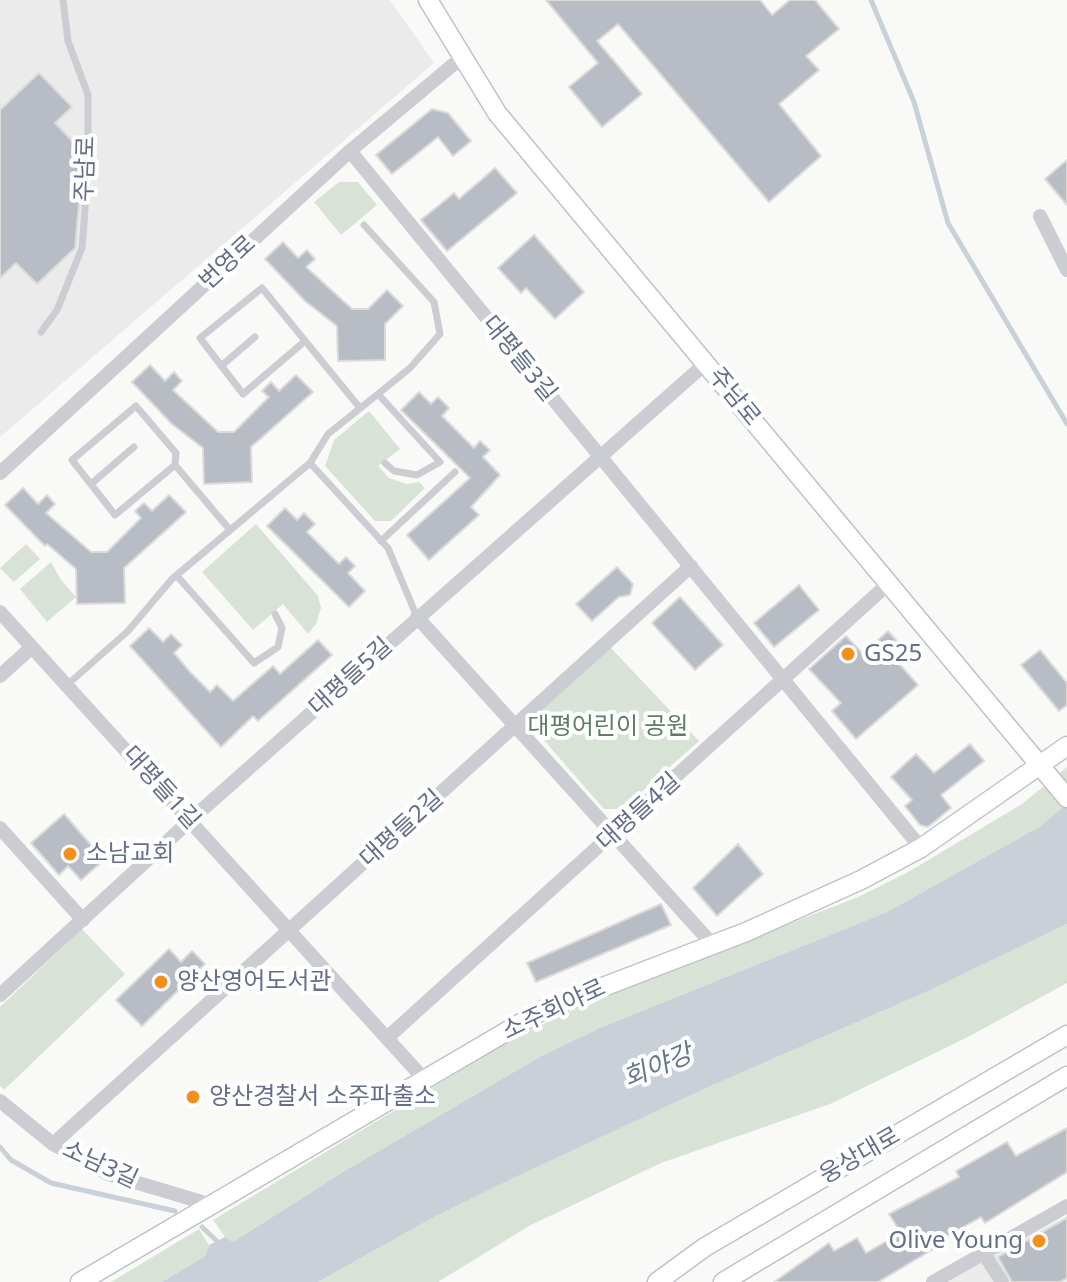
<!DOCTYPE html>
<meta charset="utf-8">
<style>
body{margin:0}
canvas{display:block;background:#f9faf7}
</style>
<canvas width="1067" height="1282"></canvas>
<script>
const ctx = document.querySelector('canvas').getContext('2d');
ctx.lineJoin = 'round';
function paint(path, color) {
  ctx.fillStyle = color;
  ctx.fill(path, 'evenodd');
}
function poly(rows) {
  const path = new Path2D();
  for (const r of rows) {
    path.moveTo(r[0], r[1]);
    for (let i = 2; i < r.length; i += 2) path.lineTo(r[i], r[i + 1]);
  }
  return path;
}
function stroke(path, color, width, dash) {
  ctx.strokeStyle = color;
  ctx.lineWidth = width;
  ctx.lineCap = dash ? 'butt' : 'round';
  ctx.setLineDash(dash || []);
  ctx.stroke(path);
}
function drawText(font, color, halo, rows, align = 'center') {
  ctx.font = font + ' "Noto Sans","Noto Sans KR",sans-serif';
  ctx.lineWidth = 8;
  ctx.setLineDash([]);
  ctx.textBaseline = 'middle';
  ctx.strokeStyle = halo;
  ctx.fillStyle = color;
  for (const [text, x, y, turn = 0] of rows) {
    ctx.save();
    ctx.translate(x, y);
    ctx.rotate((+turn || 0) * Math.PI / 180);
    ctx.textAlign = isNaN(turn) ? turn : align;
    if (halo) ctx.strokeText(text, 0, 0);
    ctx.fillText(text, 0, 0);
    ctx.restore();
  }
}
const built = poly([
 [0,0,390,0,434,63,0,437],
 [1067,1216,1067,1282,948,1282,992,1255]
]);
const green = poly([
 [339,182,358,182,377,205,341,235,314,202],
 [369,411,400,449,378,466,389,478,407,484,419,482,425,488,391,521,375,521,325,466,334,440],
 [256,524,318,596,321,608,316,624,308,634,283,604,253,630,202,572],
 [26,544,40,559,14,582,0,568],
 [51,562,61,580,76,597,47,622,20,589],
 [610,647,699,741,622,809,604,809,535,730,536,716],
 [1067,767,1067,804,1039,827,887,912,602,1027,543,1055,343,1172,233,1242,225,1237,213,1220,518,1036,594,1000,858,897,910,871,1022,804],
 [1067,924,1067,983,968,1037,830,1104,661,1163,529,1226,438,1282,318,1282,434,1217,518,1176,704,1089,926,992],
 [82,929,125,974,4,1090,0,1086,0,1007],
 [199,1229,209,1245,205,1256,162,1282,111,1282]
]);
const water = poly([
 [1067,804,1067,924,926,992,704,1089,518,1176,434,1217,318,1282,162,1282,205,1256,209,1245,225,1237,233,1242,343,1172,543,1055,602,1027,887,912,1039,827]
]);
const stream = poly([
 [871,0,914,102,948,223,1067,424],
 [0,1147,11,1160,51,1183,175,1211],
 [202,1227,221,1245]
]);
const building = poly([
 [546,0,760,0,772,15,790,0,815,0,839,29,806,56,819,70,779,104,821,156,769,202,618,24,597,41,642,94,602,127,569,87,598,63,546,0],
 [39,73,72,107,55,123,82,151,82,171,75,248,37,284,16,263,0,278,0,110,39,73],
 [432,109,448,113,471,141,453,156,438,137,392,174,376,155,432,109],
 [1067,160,1067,205,1045,179,1067,160],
 [495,168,517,193,447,251,421,220,454,193,459,199,495,168],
 [534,235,584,292,555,319,526,288,521,293,498,268,534,235],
 [283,242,298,258,307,250,315,259,306,267,352,309,368,309,387,290,403,306,385,324,385,360,338,361,337,326,305,301,265,259,283,242],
 [150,365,165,381,174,372,182,381,173,390,218,432,234,432,269,397,262,391,271,382,279,391,296,375,313,392,251,447,252,482,204,484,203,448,172,424,132,382,150,365],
 [419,392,431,404,438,397,449,408,442,416,474,448,480,441,490,450,483,457,500,475,471,507,479,515,429,560,407,535,470,478,401,410,419,392],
 [23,488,38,504,47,495,55,504,46,513,91,552,107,552,141,518,135,511,144,503,152,511,169,495,186,512,124,568,125,603,77,604,76,569,47,544,45,546,5,505,23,488],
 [285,508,297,520,304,513,315,524,307,532,339,564,346,557,355,566,348,573,365,591,349,607,267,526,285,508],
 [617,567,633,584,630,595,619,597,592,621,576,604,617,567],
 [799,585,819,610,774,647,754,623,799,585],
 [680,597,723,645,695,670,652,623,680,597],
 [149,628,163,642,171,634,182,645,174,653,190,672,210,692,217,685,233,701,273,666,280,674,318,640,332,655,258,721,253,716,221,747,130,646,149,628],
 [888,631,897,641,887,650,918,685,856,739,832,711,841,703,809,669,846,636,863,654,888,631],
 [1040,650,1067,683,1067,705,1059,711,1021,665,1040,650],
 [970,744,984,761,941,795,951,808,928,827,920,825,905,806,912,800,891,777,916,754,934,773,970,744],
 [64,814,104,860,81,880,68,866,59,875,31,843,64,814],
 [738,844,763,874,717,916,693,888,738,844],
 [661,904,671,925,536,982,527,963,661,904],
 [169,949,181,962,192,951,205,964,142,1026,116,1000,169,949],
 [1067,1128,1067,1172,985,1223,981,1217,933,1244,935,1248,878,1282,774,1282,829,1243,834,1251,857,1238,866,1253,901,1233,889,1214,959,1177,956,1171,1007,1142,1016,1156,1067,1128],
 [1067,1218,1067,1278,1060,1282,1012,1282,998,1257,1067,1218]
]);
const lane = poly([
 [364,225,434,302,440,334,410,368,378,394],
 [41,332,57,310,82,248,88,171,88,95,68,41,63,0],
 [305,341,243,394,200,338,262,288,360,408],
 [221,366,255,337],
 [310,463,328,434,378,394,440,462,417,475,394,471,385,463],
 [175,465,115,515,72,460,136,406,176,453,175,465,230,530],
 [91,484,134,447],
 [381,541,455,472],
 [177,576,254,663,278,647,282,628,275,614],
 [67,685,128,631,172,579,310,463,388,548,417,617]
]);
const street = poly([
 [350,151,921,848],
 [1040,216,1067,270],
 [0,473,350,151,461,58],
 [0,612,423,1078],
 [417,617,712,944],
 [0,676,32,647],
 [0,828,83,920],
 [0,995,195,816,706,363],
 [387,1038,888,584],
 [0,1101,53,1144,108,1174,212,1205],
 [53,1144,691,566],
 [983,1252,1002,1282],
 [933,1282,1067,1206]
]);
const secondary = poly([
 [428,0,497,113,1067,798],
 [80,1282,543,1010,746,932,861,880,921,848,1067,746],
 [657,1282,705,1247,1067,1035],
 [723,1282,1067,1076]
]);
const markers = [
 [848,654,8,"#f58f1b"],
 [70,854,8,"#f58f1b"],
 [161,982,8,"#f58f1b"],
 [193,1097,8,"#f58f1b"],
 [1039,1241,8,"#f58f1b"]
];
const streetNames = [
 ["주남로",86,169,-88],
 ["번영로",228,263,-43],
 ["대평들3길",519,359,51],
 ["주남로",734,397,51],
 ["대평들5길",351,677,-42],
 ["대평들1길",161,788,48],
 ["대평들4길",639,812,-42],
 ["대평들2길",402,829,-42],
 ["소주회야로",554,1010,-25],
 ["웅상대로",860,1156,-30],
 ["소남3길",100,1165,25]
];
const poiNames = [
 ["GS25",864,654],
 ["소남교회",86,854],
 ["양산영어도서관",177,982],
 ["양산경찰서 소주파출소",209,1097],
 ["Olive Young",1023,1241,"right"]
];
const parkNames = [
 ["대평어린이 공원",608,727]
];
const waterNames = [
 ["회야강",658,1067,-23]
];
paint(built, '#eaebea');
paint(green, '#d9e2d7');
paint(water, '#c9d0d7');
stroke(stream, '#c9d0d7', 5);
paint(building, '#b7bcc5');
stroke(building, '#dbdbd9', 2);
stroke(secondary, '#bfc2c9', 21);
stroke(lane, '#cccdd2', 7);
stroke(street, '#cccdd2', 14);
stroke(secondary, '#fff', 18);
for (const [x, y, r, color] of markers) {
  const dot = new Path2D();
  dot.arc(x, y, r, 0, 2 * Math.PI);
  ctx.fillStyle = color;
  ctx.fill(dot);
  stroke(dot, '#fff', 3);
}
drawText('24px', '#656f8b', '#fff', streetNames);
drawText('24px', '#656f8b', '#fff', poiNames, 'left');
drawText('24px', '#617b64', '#fff', parkNames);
drawText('italic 26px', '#67778d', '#fff', waterNames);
</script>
